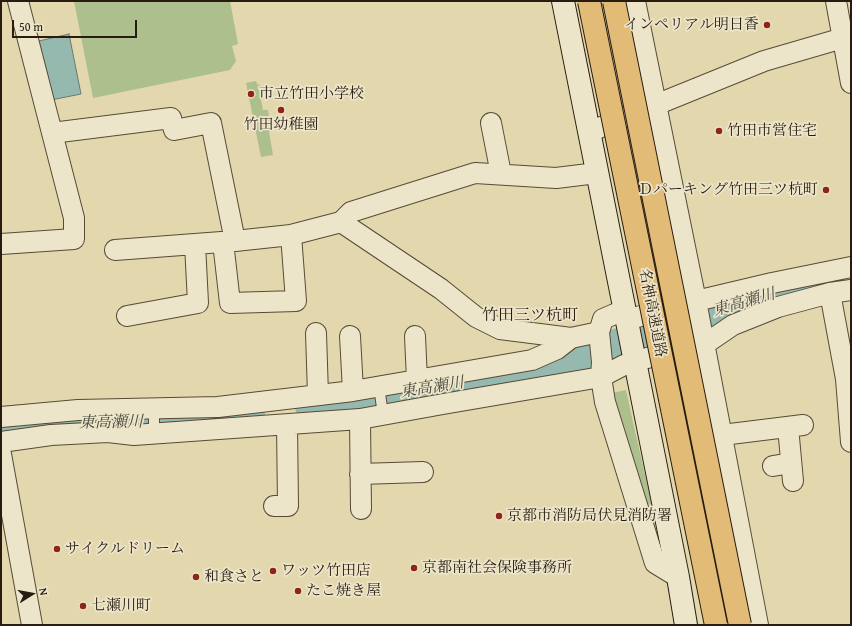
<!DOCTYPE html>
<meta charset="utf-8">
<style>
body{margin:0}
#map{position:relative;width:852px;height:626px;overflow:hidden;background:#e3d7ad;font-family:"Gentium Book Plus",serif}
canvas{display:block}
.frame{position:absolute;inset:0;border:2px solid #281c11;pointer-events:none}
.north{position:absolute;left:12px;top:574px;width:40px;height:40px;-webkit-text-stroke:3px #ede5ca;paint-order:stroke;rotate:79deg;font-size:11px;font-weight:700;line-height:16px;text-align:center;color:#281c11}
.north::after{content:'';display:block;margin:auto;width:14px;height:18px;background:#281c11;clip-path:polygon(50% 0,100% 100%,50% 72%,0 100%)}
.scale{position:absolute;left:12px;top:20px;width:125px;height:18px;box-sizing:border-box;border:2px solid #281c11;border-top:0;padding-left:5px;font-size:12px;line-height:14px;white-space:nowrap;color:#281c11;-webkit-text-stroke:3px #ede5ca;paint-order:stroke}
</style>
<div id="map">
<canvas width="852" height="626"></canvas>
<div class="frame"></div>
<div class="north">N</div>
<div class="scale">50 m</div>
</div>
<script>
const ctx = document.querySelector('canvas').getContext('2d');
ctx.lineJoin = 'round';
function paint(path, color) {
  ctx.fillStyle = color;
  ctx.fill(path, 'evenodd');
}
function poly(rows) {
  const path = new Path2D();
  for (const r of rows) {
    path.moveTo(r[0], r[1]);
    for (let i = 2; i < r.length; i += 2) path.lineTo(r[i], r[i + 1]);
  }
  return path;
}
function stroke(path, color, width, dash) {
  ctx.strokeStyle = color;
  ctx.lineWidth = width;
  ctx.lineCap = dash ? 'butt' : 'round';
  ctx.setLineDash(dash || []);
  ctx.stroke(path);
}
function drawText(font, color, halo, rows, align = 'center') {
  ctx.font = font + ' "Gentium Book Plus","Noto Serif JP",serif';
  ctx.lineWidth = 3.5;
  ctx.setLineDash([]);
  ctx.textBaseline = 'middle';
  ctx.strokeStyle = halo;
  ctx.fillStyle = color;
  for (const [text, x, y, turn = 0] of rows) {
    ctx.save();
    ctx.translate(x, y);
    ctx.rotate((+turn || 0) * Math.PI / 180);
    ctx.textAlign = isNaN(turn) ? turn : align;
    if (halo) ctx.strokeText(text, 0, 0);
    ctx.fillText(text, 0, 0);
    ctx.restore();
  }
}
const green = poly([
 [74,1,230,1,238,44,232,46,236,61,230,70,93,98],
 [256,81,257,84,261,86,262,94,260,95,263,110,268,110,272,132,269,132,273,155,261,157,246,83],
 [626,390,634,427,652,504,646,505,612,393]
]);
const water = poly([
 [69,34,81,94,51,100,39,41,69,34]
]);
const river = poly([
 [310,406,352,401,537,371,719,309,791,289,829,281],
 [1,431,62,424,164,422,250,413]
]);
const lane = poly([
 [379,386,383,415],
 [154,408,154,434]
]);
const street = poly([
 [635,1,696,301,758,625],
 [836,1,851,83],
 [491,123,501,174],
 [589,132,764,61,843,38],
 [52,133,171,118,174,130,211,123,235,241],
 [341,222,351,212,475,173,556,178,597,173],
 [223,242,230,303,296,301,291,235],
 [1,244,74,239,74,218,18,1],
 [115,250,235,241,291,235,341,222,441,289,476,317,500,329,571,338],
 [830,293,846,379,851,442],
 [624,310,603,319,599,332,602,362,601,377,605,402,655,563,678,577],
 [127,316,198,303,195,244],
 [626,320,696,301,772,283,851,267],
 [316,333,318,395],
 [350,336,353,391],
 [415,336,417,380],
 [1,417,78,410,218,407,353,391,532,360,557,349,571,338,599,332],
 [360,419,361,509],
 [788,427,793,481],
 [722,435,803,425],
 [1,442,51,435,108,432,134,435,360,419,443,404,601,377,624,365,647,358,705,344,733,325,778,307,830,293,851,290],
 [1,454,32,625],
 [773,466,791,463],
 [360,474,423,472],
 [274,506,288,506,287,425]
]);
const secondary = poly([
 [563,1,678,577,686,625]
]);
const highwayBridge = poly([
 [589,1,716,625],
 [614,1,740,625]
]);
const markers = [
 [767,25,4,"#8f2418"],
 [251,94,4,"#8f2418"],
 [281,110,4,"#8f2418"],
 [719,131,4,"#8f2418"],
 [826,190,4,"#8f2418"],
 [499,516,4,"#8f2418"],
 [57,549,4,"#8f2418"],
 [414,568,4,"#8f2418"],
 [273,571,4,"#8f2418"],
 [196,577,4,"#8f2418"],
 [298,591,4,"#8f2418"],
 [83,606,4,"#8f2418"]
];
const poiNames = [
 ["インペリアル明日香",759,25,"right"],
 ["市立竹田小学校",259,94],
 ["竹田幼稚園",281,125,"center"],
 ["竹田市営住宅",727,131],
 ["Ｄパーキング竹田三ツ杭町",818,190,"right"],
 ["京都市消防局伏見消防署",507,516],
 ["サイクルドリーム",65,549],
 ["京都南社会保険事務所",422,568],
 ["ワッツ竹田店",281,571],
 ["和食さと",204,577],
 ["たこ焼き屋",306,591],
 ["七瀬川町",91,606]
];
const streetNames = [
 ["名神高速道路",652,313,79]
];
const waterNames = [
 ["東高瀬川",744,303,-16],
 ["東高瀬川",432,388,-9],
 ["東高瀬川",111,423,-1]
];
const neighbourhoodNames = [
 ["竹田三ツ杭町",530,316]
];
paint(green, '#aebf8e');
paint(water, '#95b9ae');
stroke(water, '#697a6f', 1);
stroke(river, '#95b9ae', 30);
stroke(lane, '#574b38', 12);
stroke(street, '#574b38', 22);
stroke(secondary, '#281c11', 24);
stroke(lane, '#ede5ca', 10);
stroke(street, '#ede5ca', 20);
stroke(secondary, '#ede5ca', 22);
stroke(highwayBridge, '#281c11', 24, []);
stroke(highwayBridge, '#e2bc76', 22);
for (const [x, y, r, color] of markers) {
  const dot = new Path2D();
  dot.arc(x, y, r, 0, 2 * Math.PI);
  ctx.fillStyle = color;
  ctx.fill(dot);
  stroke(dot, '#ede5ca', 1.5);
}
drawText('15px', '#281c11', '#ede5ca', poiNames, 'left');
drawText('15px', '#281c11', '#ede5ca', streetNames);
drawText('italic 16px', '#494b40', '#ede5ca', waterNames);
drawText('16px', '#281c11', '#ede5ca', neighbourhoodNames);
</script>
